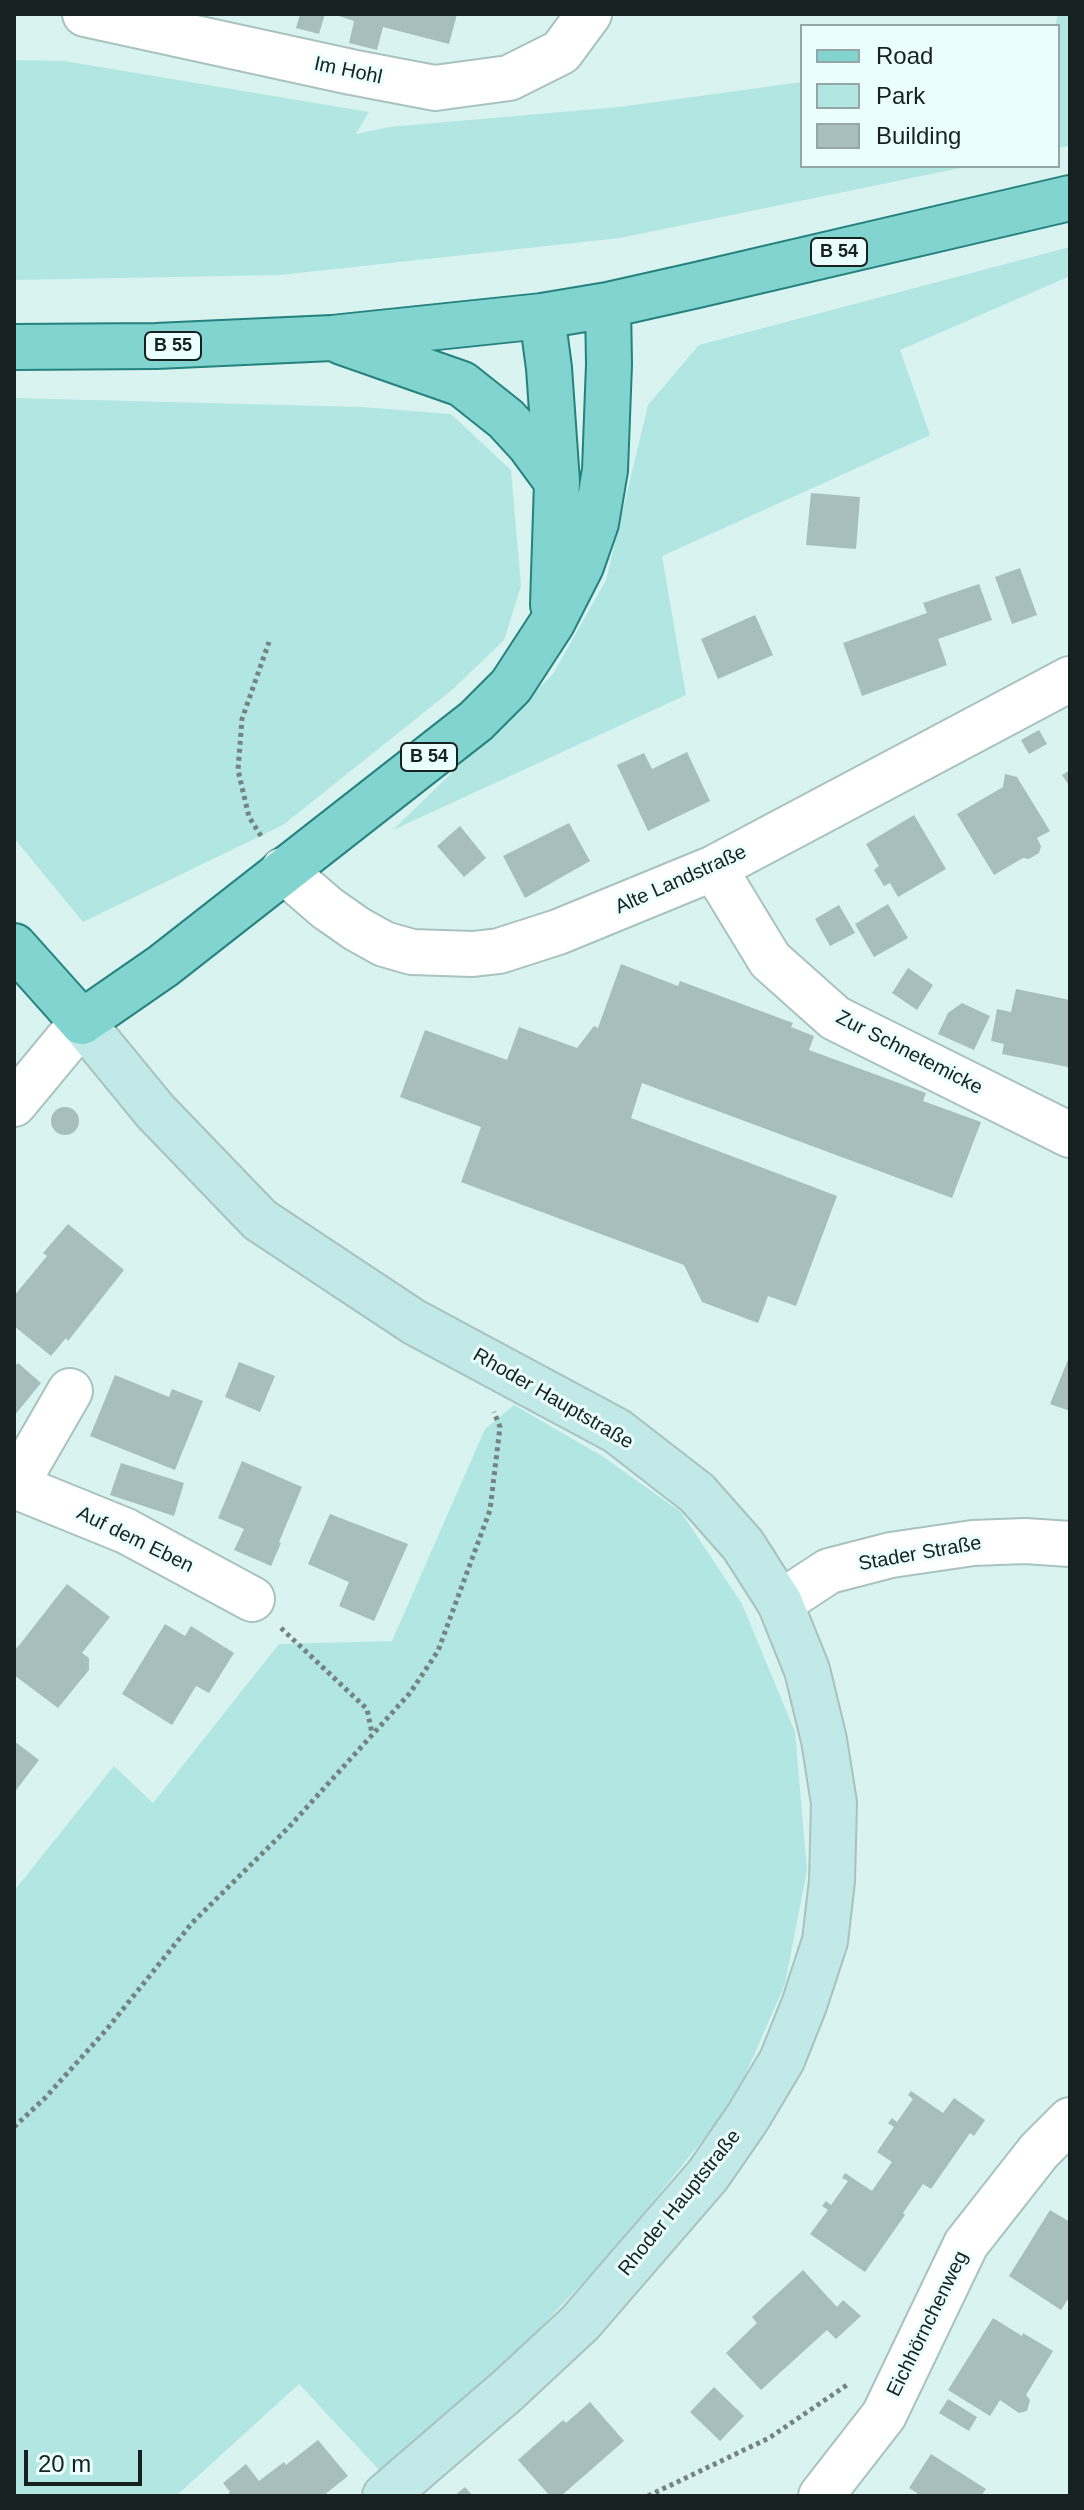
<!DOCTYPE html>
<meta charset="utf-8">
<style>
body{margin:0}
#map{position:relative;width:1084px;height:2510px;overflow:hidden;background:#d9f3f1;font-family:Arial,sans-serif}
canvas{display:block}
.frame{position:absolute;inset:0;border:16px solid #172120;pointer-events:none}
.legend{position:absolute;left:800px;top:24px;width:260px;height:144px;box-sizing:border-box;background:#eafffd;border:2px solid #96a6a5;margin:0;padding:10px 14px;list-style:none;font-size:24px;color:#172120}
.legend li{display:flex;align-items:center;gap:16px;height:40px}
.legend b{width:40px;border:2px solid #96a6a5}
.scale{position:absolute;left:24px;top:2450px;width:118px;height:36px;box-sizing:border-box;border:4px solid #172120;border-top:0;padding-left:10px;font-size:24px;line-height:28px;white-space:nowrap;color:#172120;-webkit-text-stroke:6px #eafffd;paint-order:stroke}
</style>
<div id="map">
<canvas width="1084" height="2510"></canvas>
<div class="frame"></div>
<ul class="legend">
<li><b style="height:10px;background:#81d4d0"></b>Road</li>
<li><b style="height:22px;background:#b2e6e2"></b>Park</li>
<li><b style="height:22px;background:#a6bfbd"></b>Building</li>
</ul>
<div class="scale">20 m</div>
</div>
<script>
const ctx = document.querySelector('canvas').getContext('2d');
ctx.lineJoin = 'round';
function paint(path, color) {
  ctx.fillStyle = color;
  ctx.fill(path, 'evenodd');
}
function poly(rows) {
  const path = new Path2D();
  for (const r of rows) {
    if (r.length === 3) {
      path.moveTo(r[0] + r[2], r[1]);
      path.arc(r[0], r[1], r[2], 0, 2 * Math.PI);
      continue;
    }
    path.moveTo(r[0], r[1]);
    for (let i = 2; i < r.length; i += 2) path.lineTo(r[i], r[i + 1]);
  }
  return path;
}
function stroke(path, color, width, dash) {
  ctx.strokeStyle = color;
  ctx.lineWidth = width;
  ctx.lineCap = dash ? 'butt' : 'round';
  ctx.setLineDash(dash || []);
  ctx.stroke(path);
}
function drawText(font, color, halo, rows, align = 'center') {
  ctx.font = font + ' Arial,sans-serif';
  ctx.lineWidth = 6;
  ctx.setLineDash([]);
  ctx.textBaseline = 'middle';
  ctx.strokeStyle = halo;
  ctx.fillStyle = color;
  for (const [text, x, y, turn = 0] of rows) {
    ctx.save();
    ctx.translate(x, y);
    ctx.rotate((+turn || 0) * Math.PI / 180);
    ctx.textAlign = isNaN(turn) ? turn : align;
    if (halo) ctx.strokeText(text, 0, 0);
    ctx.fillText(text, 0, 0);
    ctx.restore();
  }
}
const green = poly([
 [1058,14,1070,14,1070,146,1058,148,1058,26,1055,26],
 [14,60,64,61,369,112,356,134,389,127,619,107,802,82,802,166,970,166,620,238,280,275,14,280],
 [1070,247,1070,276,900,350,930,435,662,556,686,695,393,830,553,674,606,580,648,405,699,345],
 [14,398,362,407,451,414,511,470,521,586,504,640,452,690,283,825,83,922,14,838],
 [514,1405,602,1456,681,1512,742,1604,795,1732,807,1870,785,1984,734,2101,613,2251,495,2375,381,2472,299,2384,176,2496,14,2496,14,1891,114,1766,153,1803,279,1644,392,1641,485,1429]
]);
const building = poly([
 [300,14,325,14,319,34,296,28],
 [333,14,457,14,449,44,383,27,377,50,349,43,354,21],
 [811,493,860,497,856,549,806,545],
 [1020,568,1037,615,1012,624,995,577],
 [979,584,992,620,938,639,947,665,862,696,843,643,927,613,923,603],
 [755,615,773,655,718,679,701,639],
 [1039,730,1047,744,1029,754,1021,740],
 [687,752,710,801,648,831,617,765,644,753,652,769],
 [1070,770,1070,787,1062,775],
 [1005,774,1017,777,1050,831,1037,838,1041,846,1039,853,1029,859,1023,858,994,875,957,814,1003,787],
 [914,815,946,869,898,897,890,883,884,886,874,870,879,866,866,844],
 [569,823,590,861,525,898,503,856],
 [460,826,486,858,464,877,437,846],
 [888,904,908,938,874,957,855,924],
 [839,905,855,933,830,946,815,919],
 [621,964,678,986,680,981,793,1023,791,1027,814,1036,809,1050,926,1093,923,1101,981,1122,952,1198,642,1083,631,1118,837,1196,796,1306,768,1296,758,1323,702,1302,684,1265,461,1182,481,1127,400,1097,425,1030,507,1060,519,1027,577,1048,594,1026,598,1028],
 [908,968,933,985,917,1010,892,993],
 [1016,989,1070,1000,1068,1067,1002,1054,1004,1044,991,1041,997,1009,1011,1012],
 [962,1003,990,1016,974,1050,938,1034,948,1013],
 [65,1121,14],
 [68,1224,124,1270,68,1341,66,1338,51,1356,14,1326,14,1296,47,1256,43,1253],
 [1070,1355,1070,1411,1050,1404],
 [239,1362,275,1376,260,1412,225,1397],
 [18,1363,41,1383,14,1416,14,1367],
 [115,1375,169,1397,172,1389,203,1401,175,1470,90,1436],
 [242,1461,302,1487,279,1542,281,1543,271,1566,234,1550,244,1529,218,1518],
 [121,1463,184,1483,174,1516,110,1495],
 [330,1514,408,1544,374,1621,339,1606,349,1582,308,1564],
 [67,1584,110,1617,82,1653,89,1658,89,1670,58,1708,14,1675,14,1646,17,1648],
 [165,1624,185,1636,191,1626,234,1653,209,1693,196,1686,172,1725,122,1694],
 [14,1741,39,1760,14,1793],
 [911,2091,943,2113,954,2098,985,2120,974,2136,970,2133,931,2189,923,2184,903,2213,905,2215,865,2272,810,2234,828,2210,822,2206,826,2201,831,2205,848,2181,842,2178,845,2173,872,2191,892,2162,877,2152,894,2127,888,2123,892,2118,897,2122,913,2099,908,2095],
 [1050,2210,1070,2222,1070,2296,1061,2310,1009,2276],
 [803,2270,837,2307,843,2300,861,2316,836,2339,827,2330,761,2390,726,2353,757,2323,752,2317],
 [993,2318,1022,2336,1023,2333,1053,2351,1026,2395,1030,2400,1027,2411,1019,2413,1000,2400,990,2416,948,2390],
 [714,2387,744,2416,720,2441,690,2412],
 [948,2399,977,2417,969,2431,939,2413],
 [590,2402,624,2441,561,2496,550,2496,518,2460,563,2420,566,2423],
 [318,2440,348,2476,323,2496,226,2496,230,2492,223,2483,246,2464,259,2481,284,2462,286,2465],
 [931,2454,986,2489,981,2496,921,2496,909,2488],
 [465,2487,473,2496,454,2496]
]);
const path = poly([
 [261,836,249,817,238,770,242,719,269,642],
 [281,1628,367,1709,372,1733],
 [14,2127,45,2098,107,2029,192,1923,289,1827,410,1693,438,1651,490,1510,500,1427,494,1412],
 [648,2496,769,2438,850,2383]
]);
const minor = poly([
 [85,14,351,72,435,88,509,78,561,52,589,14],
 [714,868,770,960,835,1018,1070,1135],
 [283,870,327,908,357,929,384,944,412,952,473,954,499,951,558,932,714,868,1070,679],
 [14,1104,82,1022],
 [15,1486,126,1531,252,1599],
 [14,1488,70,1391],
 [821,2496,884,2415,966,2244,1039,2151,1070,2120]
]);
const tertiary = poly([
 [780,1603,829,1571,891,1555,973,1543,1025,1541,1070,1544]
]);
const secondary = poly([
 [82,1022,155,1111,260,1220,414,1322,617,1431,697,1493,743,1545,780,1603,807,1670,824,1740,834,1803,832,1881,825,1941,804,2005,782,2060,748,2117,708,2175,580,2323,508,2390,385,2496]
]);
const primary = poly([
 [542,316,549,368,557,482,553,605],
 [342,342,462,384,506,419,529,444,557,482],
 [14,347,156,346,332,338,542,316,608,305,697,285,1070,198],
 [14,946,82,1022,163,966,476,721,511,686,552,623,581,566,596,523,605,470,609,364,608,305]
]);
const shields = [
 [839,252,56],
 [173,346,56],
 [429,757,56]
];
const shieldNames = [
 ["B 54",839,252],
 ["B 55",173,346],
 ["B 54",429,757]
];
const streetNames = [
 ["Im Hohl",348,71,12],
 ["Alte Landstraße",681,880,-24],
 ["Zur Schnetemicke",909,1053,27],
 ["Rhoder Hauptstraße",553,1399,30],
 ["Auf dem Eben",135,1540,26],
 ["Stader Straße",920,1554,-10],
 ["Rhoder Hauptstraße",680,2203,-51],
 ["Eichhörnchenweg",928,2324,-64]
];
paint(green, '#b2e6e2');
paint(building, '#a6bfbd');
stroke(minor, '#a8c2bf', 48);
stroke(tertiary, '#a8c2bf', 48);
stroke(secondary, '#a8c2bf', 48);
stroke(primary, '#25827e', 48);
stroke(path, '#738483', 5, [4, 4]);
stroke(minor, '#fff', 44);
stroke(tertiary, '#fff', 44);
stroke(secondary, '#c0e9e8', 44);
stroke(primary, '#81d4d0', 44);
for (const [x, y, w] of shields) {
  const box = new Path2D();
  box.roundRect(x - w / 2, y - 14, w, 28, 6);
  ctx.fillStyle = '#eafffd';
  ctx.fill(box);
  stroke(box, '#172120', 2);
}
drawText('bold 18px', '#172120', null, shieldNames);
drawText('20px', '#172120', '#eafffd', streetNames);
</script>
